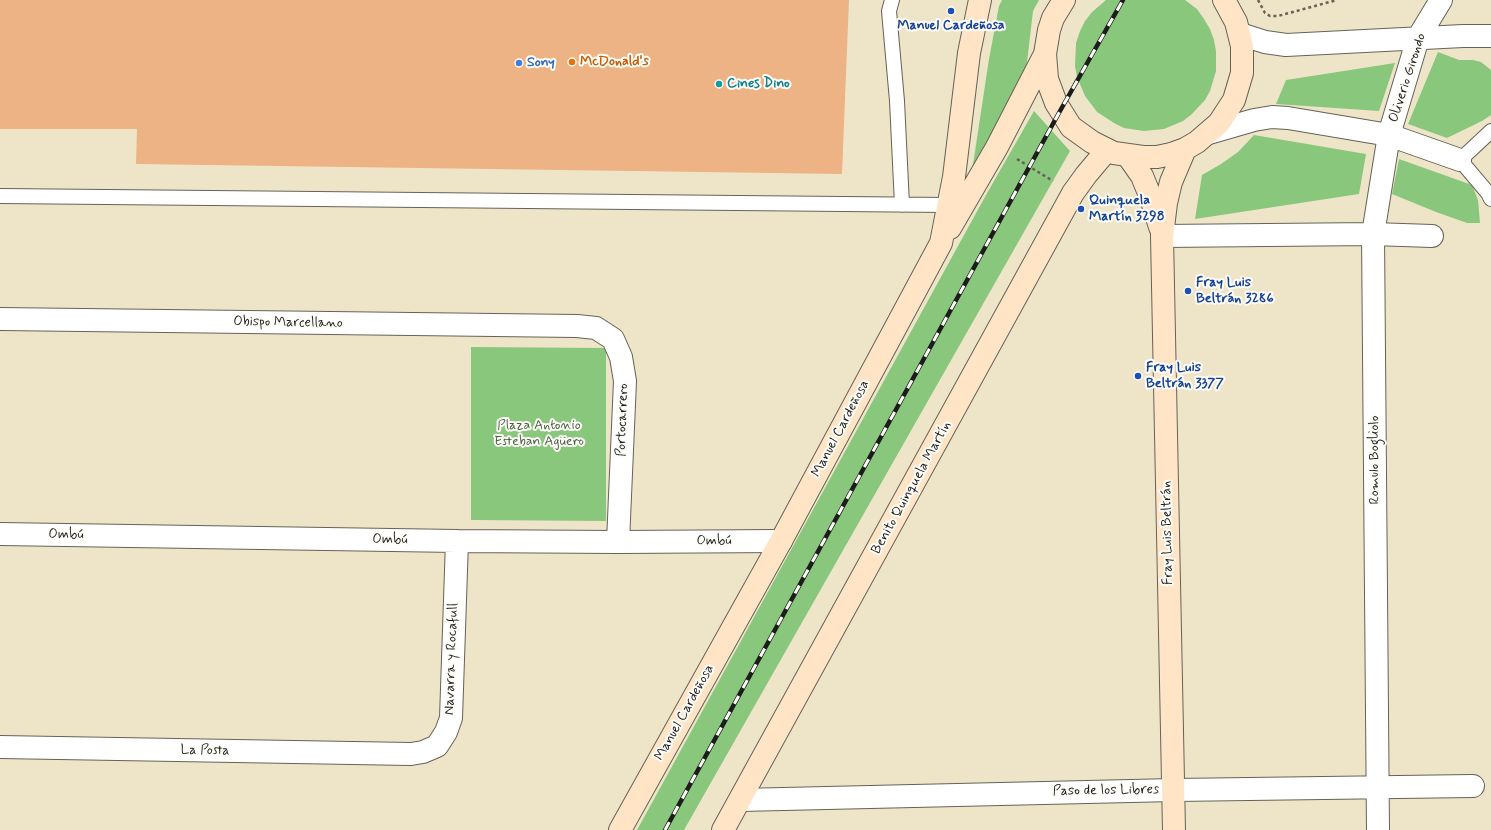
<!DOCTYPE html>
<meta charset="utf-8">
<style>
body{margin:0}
canvas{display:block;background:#eee5c8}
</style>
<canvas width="1491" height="830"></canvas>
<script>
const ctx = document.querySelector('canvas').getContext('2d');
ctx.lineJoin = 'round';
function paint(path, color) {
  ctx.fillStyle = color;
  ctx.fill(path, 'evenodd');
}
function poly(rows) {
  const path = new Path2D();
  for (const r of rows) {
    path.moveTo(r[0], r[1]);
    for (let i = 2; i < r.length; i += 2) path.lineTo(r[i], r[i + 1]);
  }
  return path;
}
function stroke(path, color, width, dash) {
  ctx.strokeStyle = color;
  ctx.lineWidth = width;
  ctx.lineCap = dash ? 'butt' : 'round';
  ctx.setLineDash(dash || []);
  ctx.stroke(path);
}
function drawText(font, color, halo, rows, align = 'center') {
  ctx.font = font + ' Mynerve,sans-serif';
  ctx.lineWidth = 4;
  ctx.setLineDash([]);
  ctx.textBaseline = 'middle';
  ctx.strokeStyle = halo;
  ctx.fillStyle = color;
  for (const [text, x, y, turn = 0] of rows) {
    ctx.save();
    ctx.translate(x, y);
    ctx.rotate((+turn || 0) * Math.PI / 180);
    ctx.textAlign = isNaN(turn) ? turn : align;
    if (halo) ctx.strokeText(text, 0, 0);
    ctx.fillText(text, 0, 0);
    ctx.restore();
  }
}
const green = poly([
 [1002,0,1039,0,1033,11,1026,71,972,171,989,59,999,6],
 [1106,0,1185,0,1197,9,1204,19,1210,29,1214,40,1216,51,1216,71,1210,91,1205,100,1191,115,1183,121,1164,129,1144,131,1124,128,1114,123,1097,112,1085,96,1077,77,1075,66,1076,43,1080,31,1085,21,1092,12],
 [1438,52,1459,60,1473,60,1481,62,1491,70,1491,115,1482,121,1447,138,1408,124],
 [1395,63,1379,111,1276,104,1286,80],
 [1034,111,1070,151,684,830,637,830,986,195],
 [1254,135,1366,154,1359,194,1195,219,1202,175,1221,164,1238,152],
 [1399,159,1472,185,1478,200,1480,223,1467,223,1436,212,1392,194],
 [471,347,606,348,606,521,471,520]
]);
const building = poly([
 [0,0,849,0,842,174,136,164,137,129,0,129]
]);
const path = poly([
 [1258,0,1265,13,1270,16,1278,16,1337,0],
 [1017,159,1053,181]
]);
const service = poly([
 [892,0,889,11,897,101,902,205],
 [1491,131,1460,160,1488,193,1491,199],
 [0,196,948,205]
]);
const minor = poly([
 [1240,34,1265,42,1286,45,1463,36,1491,36],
 [1209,133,1254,120,1272,117,1288,118,1389,135,1460,160],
 [1162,236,1373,234,1432,236],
 [0,319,577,326,596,328,613,339,621,357,625,381,618,542],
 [0,534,457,541,618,542,781,541],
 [0,747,411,754,423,752,437,746,446,732,451,718,457,541],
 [740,800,1174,790,1473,786],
 [1378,830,1373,234,1389,135,1418,38,1441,0]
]);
const secondary = poly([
 [1064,0,1053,18,1049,30,1045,54,1047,79,1056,103,1071,127,1092,142,1114,153,1143,157,1157,157,1171,154,1185,149,1197,142,1219,123,1234,100,1242,73,1242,46,1236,22,1224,0],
 [1128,156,1142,176,1151,198,1160,227],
 [950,228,997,147,1045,54],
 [620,830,781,541,941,243,954,177,969,53,980,0],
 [723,830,1073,193,1086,175,1107,150],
 [1174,830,1162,236,1166,203,1171,182,1185,149]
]);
const rail = poly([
 [665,830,1060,111,1123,0]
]);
const markers = [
 [951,11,4,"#1a4fb4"],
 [572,62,4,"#e8710a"],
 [519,63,4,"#3f7fe0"],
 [719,84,4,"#0f9aa8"],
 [1081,209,4,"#1a4fb4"],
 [1188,291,4,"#1a4fb4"],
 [1138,376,4,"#1a4fb4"]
];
const transitNames = [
 ["Manuel Cardeñosa",951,26,"center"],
 ["Quinquela",1089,201],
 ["Martín 3298",1089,217],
 ["Fray Luis",1196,283],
 ["Beltrán 3286",1196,299],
 ["Fray Luis",1146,368],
 ["Beltrán 3377",1146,384]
];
const foodNames = [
 ["McDonald's",580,62]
];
const shopNames = [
 ["Sony",527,63]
];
const streetNames = [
 ["Oliverio Girondo",1408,78,-72],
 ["Obispo Marcellano",288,323,1],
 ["Portocarrero",623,420,-88],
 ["Manuel Cardeñosa",841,429,-62],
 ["Romulo Bogliolo",1375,460,-90],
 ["Benito Quinquela Martín",912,488,-61],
 ["Fray Luis Beltrán",1168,533,-91],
 ["Ombú",66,535,1],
 ["Ombú",390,540,1],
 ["Ombú",714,541],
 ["Navarra y Rocafull",452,659,-88],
 ["Manuel Cardeñosa",685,713,-61],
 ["La Posta",205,751,1],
 ["Paso de los Libres",1106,791,-1]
];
const cultureNames = [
 ["Cines Dino",727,84]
];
const parkNames = [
 ["Plaza Antonio",539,426],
 ["Esteban Agüero",539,442]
];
paint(green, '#89c77d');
paint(building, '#eeb384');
stroke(service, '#666258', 16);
stroke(minor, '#666258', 24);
stroke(secondary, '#666258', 24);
stroke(path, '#666258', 2.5, [3, 3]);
stroke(service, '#fff', 14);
stroke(minor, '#fff', 22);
stroke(secondary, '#ffe4c6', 22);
stroke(rail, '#1c1c1c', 4.5);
stroke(rail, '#fdfcf7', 3, [9]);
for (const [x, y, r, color] of markers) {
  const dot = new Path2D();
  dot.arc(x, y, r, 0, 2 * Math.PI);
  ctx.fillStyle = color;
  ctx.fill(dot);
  stroke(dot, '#fdfcf7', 1.5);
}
drawText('bold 14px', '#164399', '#fdfcf7', transitNames, 'left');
drawText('bold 14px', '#c56008', '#fdfcf7', foodNames, 'left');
drawText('bold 14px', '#366cbe', '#fdfcf7', shopNames, 'left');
drawText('14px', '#1c1c1c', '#fdfcf7', streetNames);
drawText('bold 14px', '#0d838f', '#fdfcf7', cultureNames, 'left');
drawText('14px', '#486043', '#fdfcf7', parkNames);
</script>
